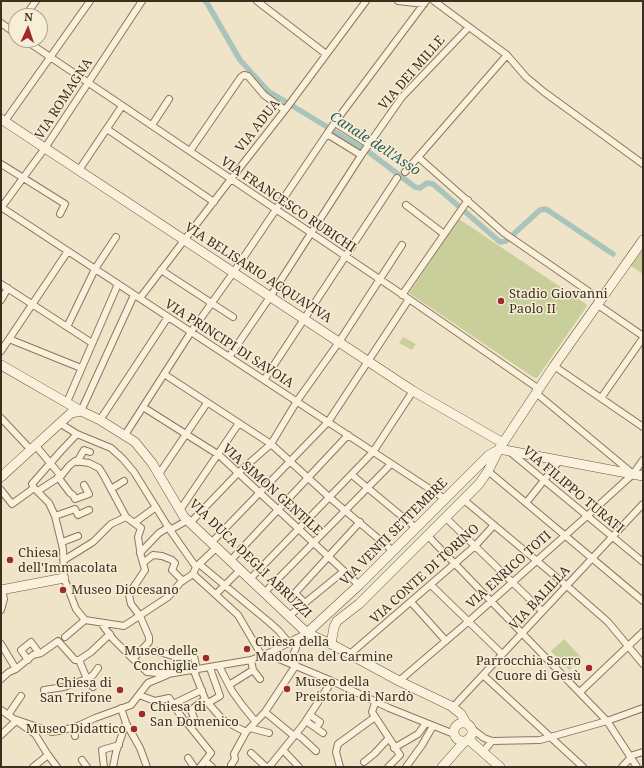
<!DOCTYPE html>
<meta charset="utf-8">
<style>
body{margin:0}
#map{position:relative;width:644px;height:768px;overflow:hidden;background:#f0e4c8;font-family:"Noto Serif",serif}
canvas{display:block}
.frame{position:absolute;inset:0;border:2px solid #3d2e20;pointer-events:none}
.north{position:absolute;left:8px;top:8px;width:40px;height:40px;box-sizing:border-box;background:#f7eed8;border:1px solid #ada18e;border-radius:50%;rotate:3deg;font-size:11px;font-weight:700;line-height:16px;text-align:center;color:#3d2e20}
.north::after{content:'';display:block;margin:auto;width:14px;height:18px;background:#9e2a2b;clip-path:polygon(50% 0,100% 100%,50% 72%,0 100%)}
</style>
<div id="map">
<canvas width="644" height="768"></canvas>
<div class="frame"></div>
<div class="north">N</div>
</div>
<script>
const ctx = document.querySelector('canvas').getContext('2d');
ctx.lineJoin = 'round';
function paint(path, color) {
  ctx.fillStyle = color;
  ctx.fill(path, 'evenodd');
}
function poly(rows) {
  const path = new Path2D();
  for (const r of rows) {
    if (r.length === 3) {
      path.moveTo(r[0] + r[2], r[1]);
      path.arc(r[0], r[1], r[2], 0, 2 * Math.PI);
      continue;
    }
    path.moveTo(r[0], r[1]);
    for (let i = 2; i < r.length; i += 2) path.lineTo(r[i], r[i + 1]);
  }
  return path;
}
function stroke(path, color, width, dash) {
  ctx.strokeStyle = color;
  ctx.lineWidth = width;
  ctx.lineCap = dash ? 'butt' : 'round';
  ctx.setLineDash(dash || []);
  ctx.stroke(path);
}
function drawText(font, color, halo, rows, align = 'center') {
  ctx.font = font + ' "Noto Serif",serif';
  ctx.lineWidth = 3;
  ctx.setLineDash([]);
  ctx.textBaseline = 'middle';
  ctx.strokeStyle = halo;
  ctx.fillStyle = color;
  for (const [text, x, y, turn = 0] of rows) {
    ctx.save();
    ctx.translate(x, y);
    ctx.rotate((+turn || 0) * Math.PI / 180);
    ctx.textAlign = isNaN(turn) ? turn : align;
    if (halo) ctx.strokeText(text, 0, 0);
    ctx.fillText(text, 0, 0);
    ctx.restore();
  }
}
const green = poly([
 [459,219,586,304,587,306,537,378,533,377,409,293],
 [643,244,643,274,628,264],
 [403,337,416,344,412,350,399,343],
 [564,639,582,658,569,670,551,651]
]);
const canal = poly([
 [205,1,207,3,240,60,268,91,370,153,415,187,420,188,427,183,433,184,500,242,506,241,540,210,546,209,613,254]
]);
const street = poly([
 [257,1,326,54],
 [398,1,424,4],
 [434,1,507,55,526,77,544,92,643,164],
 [25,16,36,1],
 [1,23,16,34],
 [25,40,409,299,539,389],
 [5,121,90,1],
 [335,123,368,144],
 [152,125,169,99],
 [107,129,214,202],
 [327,134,361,155],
 [190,151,241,77,244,75,248,76,264,95,285,110],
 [418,157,504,233,601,300],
 [1,164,65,204,60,214],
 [79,170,122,106],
 [405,172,507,55],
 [406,205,444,234],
 [1,207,445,499],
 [1,208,45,148,142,1],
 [161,270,233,317],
 [1,284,92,343],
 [402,295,468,200],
 [140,298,231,179,285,110,366,1],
 [1,300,8,288],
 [598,305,643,336],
 [67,327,95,269,116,237],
 [9,339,81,368],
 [1,351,68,251],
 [229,357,270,297,362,154,402,97,469,27],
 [554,366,643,427],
 [164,374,271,444,329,497,393,551],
 [264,380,397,178],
 [536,393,632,473],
 [601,398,643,338],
 [67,402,118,284],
 [143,407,219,455,359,585],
 [81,411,134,295],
 [1,418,31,450],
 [100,420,168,317],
 [61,424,77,434,111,448,123,459,134,472,170,530,196,567],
 [125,435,191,332,233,273,333,125,426,1],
 [36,446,61,476],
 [510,452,643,562],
 [77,462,84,450,90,452],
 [488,471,643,601],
 [159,474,207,403],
 [352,475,416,528],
 [58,477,70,493,73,495,75,499,89,494,84,485],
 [34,488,49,503,55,516,63,549,64,578,76,609,85,620],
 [111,489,124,481],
 [1,490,12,504,34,488,32,484,61,451,77,434],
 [38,491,61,476,69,466,75,461,89,463,99,468,104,476,126,517,141,528,138,537,141,556,145,570,129,594,130,600,131,604,140,616,149,637,149,642,133,659],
 [464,500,567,586,608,622,643,664],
 [526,503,560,460],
 [180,510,239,423],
 [55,516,75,509,78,515,89,510],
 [446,518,542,611],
 [134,523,156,507],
 [190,523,238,473,271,444,297,401,339,342,402,245],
 [170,530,188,520],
 [428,536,607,721,637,767],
 [65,541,78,536],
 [212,542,328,422,409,299],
 [140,553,159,533,169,527],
 [64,560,93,542,111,524,126,517],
 [231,560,348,435],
 [143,563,153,555,162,556,172,560,175,563,172,570,183,581],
 [199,564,269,622,279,631,289,643],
 [193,574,238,615,262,656],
 [251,578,373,452,413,391],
 [431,585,502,654],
 [265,592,391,464],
 [216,594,241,569],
 [411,602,446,641],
 [305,603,295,593,360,522],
 [1,610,4,599,2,590],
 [289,616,344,571],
 [85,620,124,626,168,597,181,582,193,574,196,567,217,547],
 [101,623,113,639,130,656,147,672,168,674,251,660,267,654,307,633],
 [65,637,85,620],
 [1,644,16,669,33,655,41,653,58,641,75,660,79,660,91,652,110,634],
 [156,651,176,657,194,656,197,670],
 [267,654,332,681,389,708,454,734],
 [350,654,475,546,494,525],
 [28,660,21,650,31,642,39,653],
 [79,660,87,679,93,687],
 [290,663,297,645,297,638],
 [219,666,232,691,242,705,255,721],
 [253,670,260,679],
 [194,671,205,699,208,703,223,720,246,732],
 [483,675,583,767],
 [1,679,9,672,16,669],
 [399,681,469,621,587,516,633,474,643,460],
 [229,685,253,670,251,660],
 [44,690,64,687,87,679,93,675,98,668],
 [580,692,643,632],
 [139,695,155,701,169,698,185,722,187,723,211,753,200,767],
 [208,703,220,696,210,668],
 [375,703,372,712,400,755,388,767],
 [173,704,202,690],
 [453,707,643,504],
 [121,708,126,723,140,748,147,767],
 [1,710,35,734,48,755,57,767],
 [265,712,294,736],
 [8,715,21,696],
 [310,715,320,722,316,728],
 [17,720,52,732,64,730,80,725,95,718,131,705,148,683,167,675],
 [306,721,323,733],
 [187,723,194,718,191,710,205,699],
 [73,727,75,736],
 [250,728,269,733],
 [472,729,484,738,492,741,540,740,607,721,643,708],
 [296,734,302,738,316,751],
 [1,735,17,720],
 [394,748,418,734,426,723],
 [283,750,299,767],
 [483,752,492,741],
 [251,753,266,767],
 [188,758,194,767],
 [82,760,87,767],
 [205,761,212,767],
 [364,762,374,754,388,739],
 [33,767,48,755],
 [104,767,102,750,119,745],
 [113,767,116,752,126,723],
 [232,767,231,765,235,759,234,754,246,732,265,712,296,665],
 [269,767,303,725,332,681],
 [340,767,336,752,338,744,375,717],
 [406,767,422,745,433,726],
 [622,767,633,755,643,752]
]);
const secondary = poly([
 [1,119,413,391,503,443],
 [1,365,81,411,100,420,135,442,152,463,184,517,307,633,331,644,399,681,451,706,461,714,466,723],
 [499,449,643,476],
 [1,477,71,413,81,411],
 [1,590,64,578],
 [307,633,359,585,489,455,498,450],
 [331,644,334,627,337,621,359,604,479,484,488,471,499,449,554,366,643,240],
 [463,732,9],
 [468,739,500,767],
 [442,767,465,741]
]);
const markers = [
 [501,301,4,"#9e2a2b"],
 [10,560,4,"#9e2a2b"],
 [63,590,4,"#9e2a2b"],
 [247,649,4,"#9e2a2b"],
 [206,658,4,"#9e2a2b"],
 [589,668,4,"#9e2a2b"],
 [287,689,4,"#9e2a2b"],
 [120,690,4,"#9e2a2b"],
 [142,714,4,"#9e2a2b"],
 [134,729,4,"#9e2a2b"]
];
const streetNames = [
 ["VIA DEI MILLE",412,73,-49],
 ["VIA ROMAGNA",64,99,-57],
 ["VIA ADUA",258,126,-52],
 ["VIA FRANCESCO RUBICHI",288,205,34],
 ["VIA BELISARIO ACQUAVIVA",258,273,33],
 ["VIA PRINCIPI DI SAVOIA",229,344,33],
 ["VIA SIMON GENTILE",272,490,42],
 ["VIA FILIPPO TURATI",573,490,40],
 ["VIA VENTI SETTEMBRE",394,532,-45],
 ["VIA DUCA DEGLI ABRUZZI",250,559,44],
 ["VIA ENRICO TOTI",509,570,-42],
 ["VIA CONTE DI TORINO",425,574,-42],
 ["VIA BALILLA",540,598,-47]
];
const poiNames = [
 ["Stadio Giovanni",509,294],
 ["Paolo II",509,309],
 ["Chiesa",18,553],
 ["dell'Immacolata",18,568],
 ["Museo Diocesano",71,590],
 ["Chiesa della",255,642],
 ["Madonna del Carmine",255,657],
 ["Museo delle",198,651,"right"],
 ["Conchiglie",198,666,"right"],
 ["Parrocchia Sacro",581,661,"right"],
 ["Cuore di Gesù",581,676,"right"],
 ["Museo della",295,682],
 ["Preistoria di Nardò",295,697],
 ["Chiesa di",112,683,"right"],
 ["San Trifone",112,698,"right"],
 ["Chiesa di",150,707],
 ["San Domenico",150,722],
 ["Museo Didattico",126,729,"right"]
];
const waterNames = [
 ["Canale dell'Asso",375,144,33]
];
paint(green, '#c9cf9b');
stroke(canal, '#a9c4bc', 5.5);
stroke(street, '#8d765c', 8);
stroke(secondary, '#6f573f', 10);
stroke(street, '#faf1dc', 6);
stroke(secondary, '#faf1dc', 9);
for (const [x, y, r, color] of markers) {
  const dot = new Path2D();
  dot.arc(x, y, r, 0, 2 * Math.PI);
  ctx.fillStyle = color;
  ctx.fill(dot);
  stroke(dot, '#f7eed8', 1.5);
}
drawText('13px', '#3d2e20', '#f7eed8', streetNames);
drawText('13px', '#3d2e20', '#f7eed8', poiNames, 'left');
drawText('italic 14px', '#2f5d5a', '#f7eed8', waterNames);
</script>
